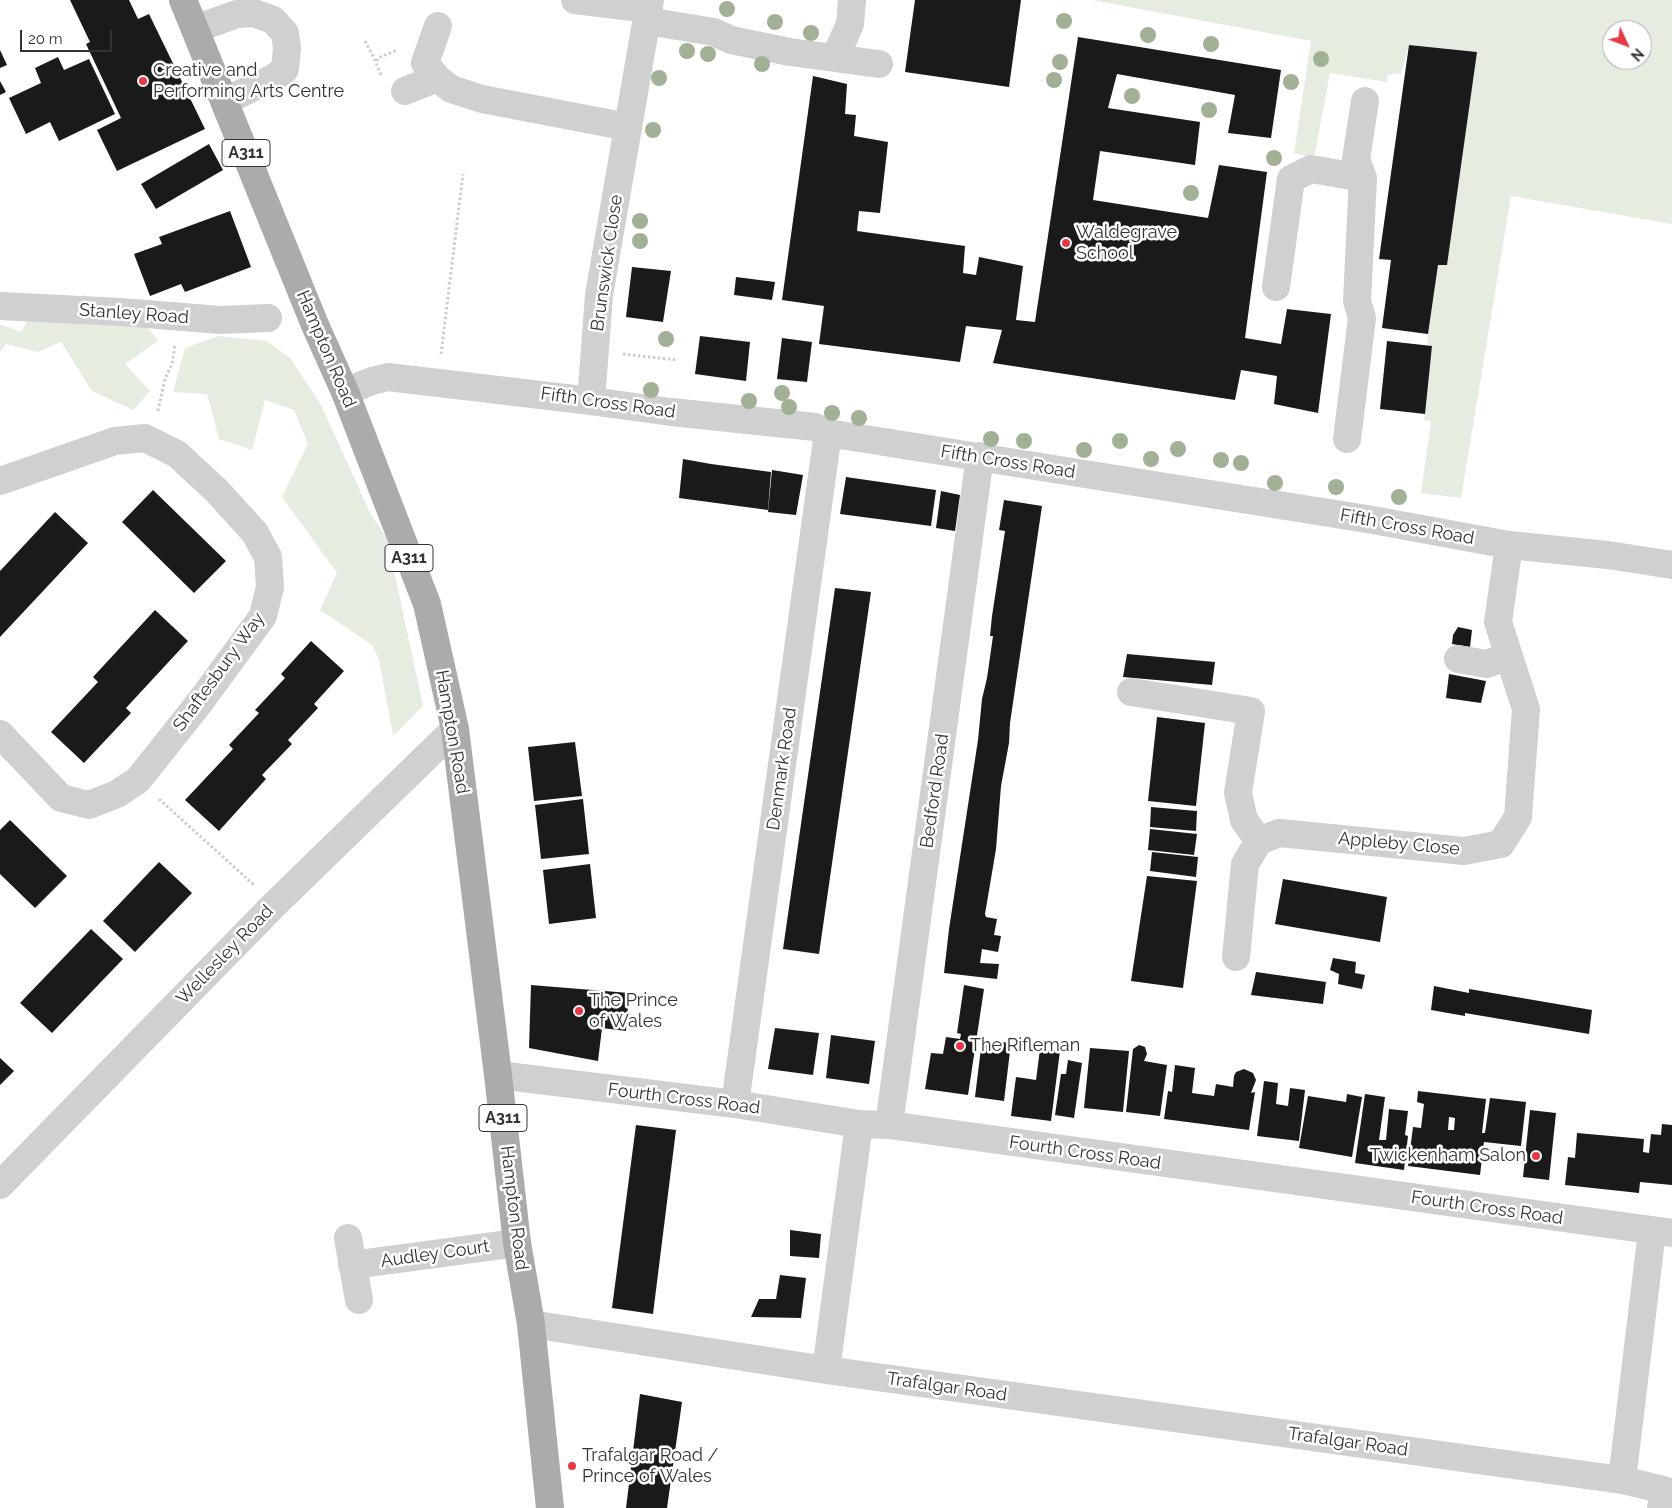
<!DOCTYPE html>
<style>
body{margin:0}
#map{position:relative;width:1672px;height:1508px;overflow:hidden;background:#fff;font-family:Raleway,sans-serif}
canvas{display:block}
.north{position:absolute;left:1602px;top:20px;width:50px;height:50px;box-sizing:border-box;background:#fff;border:1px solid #adadad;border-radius:50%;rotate:133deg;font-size:14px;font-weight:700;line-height:20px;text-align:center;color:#333}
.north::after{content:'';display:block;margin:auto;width:18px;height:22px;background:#e63946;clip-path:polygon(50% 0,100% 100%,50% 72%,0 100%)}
.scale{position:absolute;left:20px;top:30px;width:92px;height:22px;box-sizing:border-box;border:2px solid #333;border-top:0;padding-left:6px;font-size:15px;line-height:18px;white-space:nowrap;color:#333;-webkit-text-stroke:4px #fff;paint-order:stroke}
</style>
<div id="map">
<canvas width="1672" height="1508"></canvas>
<div class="north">N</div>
<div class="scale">20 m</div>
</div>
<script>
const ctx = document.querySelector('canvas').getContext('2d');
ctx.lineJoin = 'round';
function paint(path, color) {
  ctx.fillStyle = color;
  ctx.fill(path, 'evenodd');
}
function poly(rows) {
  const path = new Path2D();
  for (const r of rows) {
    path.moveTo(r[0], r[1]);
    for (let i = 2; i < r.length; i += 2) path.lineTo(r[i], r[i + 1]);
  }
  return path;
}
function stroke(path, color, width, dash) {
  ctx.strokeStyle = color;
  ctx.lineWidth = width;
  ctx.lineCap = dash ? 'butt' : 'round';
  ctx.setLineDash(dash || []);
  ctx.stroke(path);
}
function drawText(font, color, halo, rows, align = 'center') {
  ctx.font = font + ' Raleway,sans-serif';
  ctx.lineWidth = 5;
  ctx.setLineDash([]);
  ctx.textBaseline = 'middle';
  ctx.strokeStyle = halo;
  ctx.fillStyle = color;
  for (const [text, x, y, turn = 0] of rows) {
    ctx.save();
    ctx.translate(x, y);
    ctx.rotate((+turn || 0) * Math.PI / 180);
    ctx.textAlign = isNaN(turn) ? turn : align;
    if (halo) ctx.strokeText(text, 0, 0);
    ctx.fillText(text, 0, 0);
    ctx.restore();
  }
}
const green = poly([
 [1092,0,1672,0,1672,224,1511,196,1461,498,1421,493,1431,421,1424,420,1432,346,1427,345,1428,334,1438,265,1477,52,1409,45,1401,74,1388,74,1387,82,1330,73,1314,158,1294,153,1311,41],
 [1612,30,1642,30,1642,60,1612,60],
 [84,295,142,320,158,341,125,364,150,391,133,410,92,391,61,342,38,352,6,344,0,352,0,324,21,332,29,317],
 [218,336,267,341,290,358,321,405,371,515,387,538,423,706,393,736,379,659,372,645,320,610,337,573,282,497,308,444,294,410,265,400,252,450,219,439,207,394,173,392,185,348]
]);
const building = poly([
 [70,0,129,0,138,19,149,14,205,129,117,171,97,130,121,118,86,44,90,42],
 [915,0,1021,0,1009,87,905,72],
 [1078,37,1281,70,1271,138,1228,133,1235,95,1117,74,1108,108,1200,122,1195,165,1100,151,1093,200,1208,218,1219,165,1267,172,1245,338,1281,344,1287,309,1331,314,1318,413,1274,404,1277,376,1241,370,1235,400,993,363,1002,330,966,326,960,362,819,344,824,306,782,300,813,76,847,84,845,114,856,115,854,136,888,142,880,213,859,211,857,231,965,246,963,273,976,275,979,257,1023,266,1016,320,1035,322],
 [1409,45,1477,52,1447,265,1438,265,1428,334,1382,328,1391,260,1379,259],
 [0,50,7,65,0,68],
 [58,57,64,70,89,59,115,114,59,141,50,122,26,134,9,98,41,83,35,68],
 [0,81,6,92,0,95],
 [209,144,223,170,156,209,141,184],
 [230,211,251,267,185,292,181,284,150,296,134,254,162,244,159,237],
 [632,267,671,271,663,322,626,317],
 [736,277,775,282,772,300,734,295],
 [700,336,750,342,746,381,695,374],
 [782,338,812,342,807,382,777,379],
 [1387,341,1432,346,1425,414,1380,409],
 [683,459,711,464,771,472,768,510,679,498],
 [772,470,803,475,796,515,768,512],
 [846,477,936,490,931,526,840,514],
 [153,490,226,561,194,593,122,522],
 [941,491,960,495,955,531,936,528],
 [1004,500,1042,506,1010,723,1009,743,1001,786,996,849,985,914,986,917,997,919,994,935,1001,936,998,952,982,949,980,963,999,964,997,979,944,973,949,929,978,740,982,699,987,678,993,636,990,636,992,616,1005,531,999,530],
 [55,512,88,543,0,637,0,571],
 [835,588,871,592,819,954,783,949],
 [155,610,188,641,126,708,131,713,84,763,51,732,98,682,93,677],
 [1458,627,1472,630,1470,647,1452,644,1453,635],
 [311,641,344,671,314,704,318,708,288,740,292,744,262,775,266,779,219,831,185,800,233,749,229,745,259,713,255,710,285,678,281,674],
 [1127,654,1215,662,1212,685,1123,677],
 [1449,674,1486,681,1481,703,1446,698],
 [1157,717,1205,723,1196,806,1148,801],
 [575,742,582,796,534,801,528,747],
 [583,799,589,854,541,859,535,805],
 [1151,807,1197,811,1196,831,1150,827],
 [10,820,67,876,35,908,0,874,0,830],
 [1150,829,1197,834,1194,855,1148,850],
 [1152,852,1198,857,1196,877,1150,871],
 [159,862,192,893,135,952,103,921],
 [590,864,596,918,549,924,543,870],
 [1147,876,1197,881,1183,988,1131,981],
 [1283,879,1387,897,1380,942,1275,924],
 [91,929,123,959,52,1033,20,1003],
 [1333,958,1356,962,1355,973,1365,975,1362,989,1338,984,1339,974,1330,970],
 [1256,972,1326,982,1323,1004,1251,995],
 [531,985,629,993,626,1031,602,1028,598,1061,529,1048],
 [964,985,984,989,968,1095,925,1089,931,1053,943,1054,946,1037,960,1039,961,1034,957,1033],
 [1434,986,1469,993,1469,989,1592,1010,1589,1034,1465,1013,1465,1016,1431,1010],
 [775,1028,819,1033,813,1075,768,1069],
 [831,1035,875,1041,869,1084,826,1078],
 [982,1040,1011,1043,1004,1101,975,1097],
 [1139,1045,1145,1047,1147,1054,1144,1061,1167,1065,1160,1116,1126,1112,1133,1049],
 [1090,1048,1129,1051,1123,1112,1084,1108],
 [1040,1049,1060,1051,1051,1121,1011,1116,1016,1077,1036,1080],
 [0,1058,14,1071,0,1085],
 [1068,1060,1082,1063,1074,1118,1055,1115,1061,1074,1066,1074],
 [1175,1065,1195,1068,1192,1093,1214,1096,1216,1084,1233,1087,1234,1076,1236,1072,1244,1069,1253,1073,1256,1080,1251,1093,1255,1092,1249,1130,1164,1119,1168,1091,1172,1092],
 [1264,1081,1278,1083,1276,1104,1288,1106,1290,1088,1305,1090,1299,1141,1257,1136],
 [1418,1091,1486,1099,1482,1133,1485,1133,1490,1098,1526,1102,1521,1146,1484,1142,1480,1175,1408,1166,1413,1127,1421,1128,1424,1104,1417,1102],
 [1449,1117,1455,1118,1454,1130,1448,1130],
 [1347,1094,1362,1097,1352,1157,1299,1148,1308,1096,1346,1102],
 [1365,1094,1385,1097,1379,1140,1386,1140,1389,1109,1408,1111,1405,1135,1408,1136,1404,1170,1355,1163],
 [1530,1110,1556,1113,1549,1180,1523,1177],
 [1662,1124,1672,1125,1672,1185,1640,1182,1639,1193,1565,1185,1568,1157,1575,1158,1577,1133,1644,1139,1643,1152,1649,1153,1651,1134,1661,1135],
 [636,1125,676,1130,653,1314,612,1308],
 [790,1230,821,1234,819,1258,790,1256],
 [780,1275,806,1278,801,1318,751,1317,759,1299,776,1299],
 [640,1394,682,1402,667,1508,626,1508]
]);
const path = poly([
 [365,41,376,62],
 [381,75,376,63,378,58,397,50],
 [441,354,463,174],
 [623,354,677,360],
 [158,411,165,379,172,364,175,345],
 [159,799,254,885]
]);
const minor = poly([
 [575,0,649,9],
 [647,21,714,32,731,40,790,52,879,64],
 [438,26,425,63,437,78,451,89,482,99,628,127],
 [195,29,237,14,254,13,273,20,285,33,287,48,285,69,275,77,225,101],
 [835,58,850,24,852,0],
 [405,91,437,78],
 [1276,287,1291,179,1311,169,1363,178],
 [0,306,121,312,220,320,268,318],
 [345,392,372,381,388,377,591,401,671,412,815,427,828,433,1373,520,1509,545,1608,555,1672,565],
 [591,401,599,295,650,0],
 [1347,439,1362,318,1357,301,1363,178,1356,159,1365,101],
 [0,481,115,441,145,438,177,454,217,491,255,533,268,557,270,587,263,616,200,702,138,780,117,794,89,805,61,798,0,734],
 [1458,659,1487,664,1508,656],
 [1131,692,1251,711,1238,793,1244,820,1259,841,1245,864,1236,957],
 [1259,841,1279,833,1464,851,1501,844,1518,817,1526,709,1498,622,1509,545],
 [498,1075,735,1104,859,1124,889,1125,1672,1233],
 [735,1104,828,433],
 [889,1125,980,456],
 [0,1185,275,904,455,729],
 [348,1238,359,1300],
 [352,1265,517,1243],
 [531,1324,826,1370,1622,1480,1652,1231],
 [826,1370,859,1124],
 [1622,1480,1664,1490,1661,1508]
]);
const major = poly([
 [183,0,315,325,345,392,427,604,455,729,498,1075,517,1243,531,1324,550,1508]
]);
const trees = [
 [727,9],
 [1064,21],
 [775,22],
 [811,33],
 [1148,35],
 [1211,44],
 [687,51],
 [708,54],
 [1321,59],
 [1060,62],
 [762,64],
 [659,78],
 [1054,80],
 [1291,82],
 [1132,96],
 [1209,110],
 [653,130],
 [1274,158],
 [1191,193],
 [640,221],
 [640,241],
 [666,339],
 [651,390],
 [782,393],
 [749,401],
 [789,407],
 [832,413],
 [859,418],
 [991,439],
 [1024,441],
 [1120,441],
 [1178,449],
 [1084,450],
 [1151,459],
 [1221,460],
 [1241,463],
 [1275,483],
 [1336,487],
 [1399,497]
];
const markers = [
 [143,81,5,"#e63946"],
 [1066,243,5,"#e63946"],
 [579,1011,5,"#e63946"],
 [960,1046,5,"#e63946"],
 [1536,1156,5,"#e63946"],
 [572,1466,5,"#e63946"]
];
const shields = [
 [246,153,48],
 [409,558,48],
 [503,1118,48]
];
const shieldNames = [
 ["A311",246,153],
 ["A311",409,558],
 ["A311",503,1118]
];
const poiNames = [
 ["Creative and",153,71],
 ["Performing Arts Centre",153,92],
 ["Waldegrave",1076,233],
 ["School",1076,254],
 ["The Prince",589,1001],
 ["of Wales",589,1022],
 ["The Rifleman",970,1046],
 ["Twickenham Salon",1526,1156,"right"],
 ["Trafalgar Road /",582,1456],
 ["Prince of Wales",582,1477]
];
const streetNames = [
 ["Brunswick Close",607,263,-82],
 ["Stanley Road",134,314,4],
 ["Hampton Road",326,349,67],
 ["Fifth Cross Road",608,403,8],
 ["Fifth Cross Road",1008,462,9],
 ["Fifth Cross Road",1407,527,10],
 ["Shaftesbury Way",219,672,-54],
 ["Hampton Road",452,732,80],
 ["Denmark Road",782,769,-82],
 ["Bedford Road",935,791,-82],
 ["Appleby Close",1399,844,5],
 ["Wellesley Road",225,955,-46],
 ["Fourth Cross Road",684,1099,7],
 ["Fourth Cross Road",1085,1153,8],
 ["Hampton Road",514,1208,83],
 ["Fourth Cross Road",1487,1208,8],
 ["Audley Court",435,1254,-8],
 ["Trafalgar Road",947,1387,8],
 ["Trafalgar Road",1348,1442,8]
];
paint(green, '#e6ecdf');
paint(building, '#1a1a1a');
stroke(path, '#cdcdcd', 3, [2.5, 2.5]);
stroke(minor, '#d0d0d0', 28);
stroke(major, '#ababab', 28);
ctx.fillStyle = '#a2b095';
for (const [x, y] of trees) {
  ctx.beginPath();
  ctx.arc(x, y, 8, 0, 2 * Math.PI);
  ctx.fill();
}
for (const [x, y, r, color] of markers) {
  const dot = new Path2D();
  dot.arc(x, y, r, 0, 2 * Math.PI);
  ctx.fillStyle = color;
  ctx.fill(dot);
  stroke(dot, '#fff', 2);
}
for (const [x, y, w] of shields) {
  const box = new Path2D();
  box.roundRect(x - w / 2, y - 13.5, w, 27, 4);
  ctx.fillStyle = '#fff';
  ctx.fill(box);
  stroke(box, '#333', 1);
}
drawText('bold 16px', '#333', null, shieldNames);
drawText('18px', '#333', '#fff', poiNames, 'left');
drawText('18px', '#333', '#fff', streetNames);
</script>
